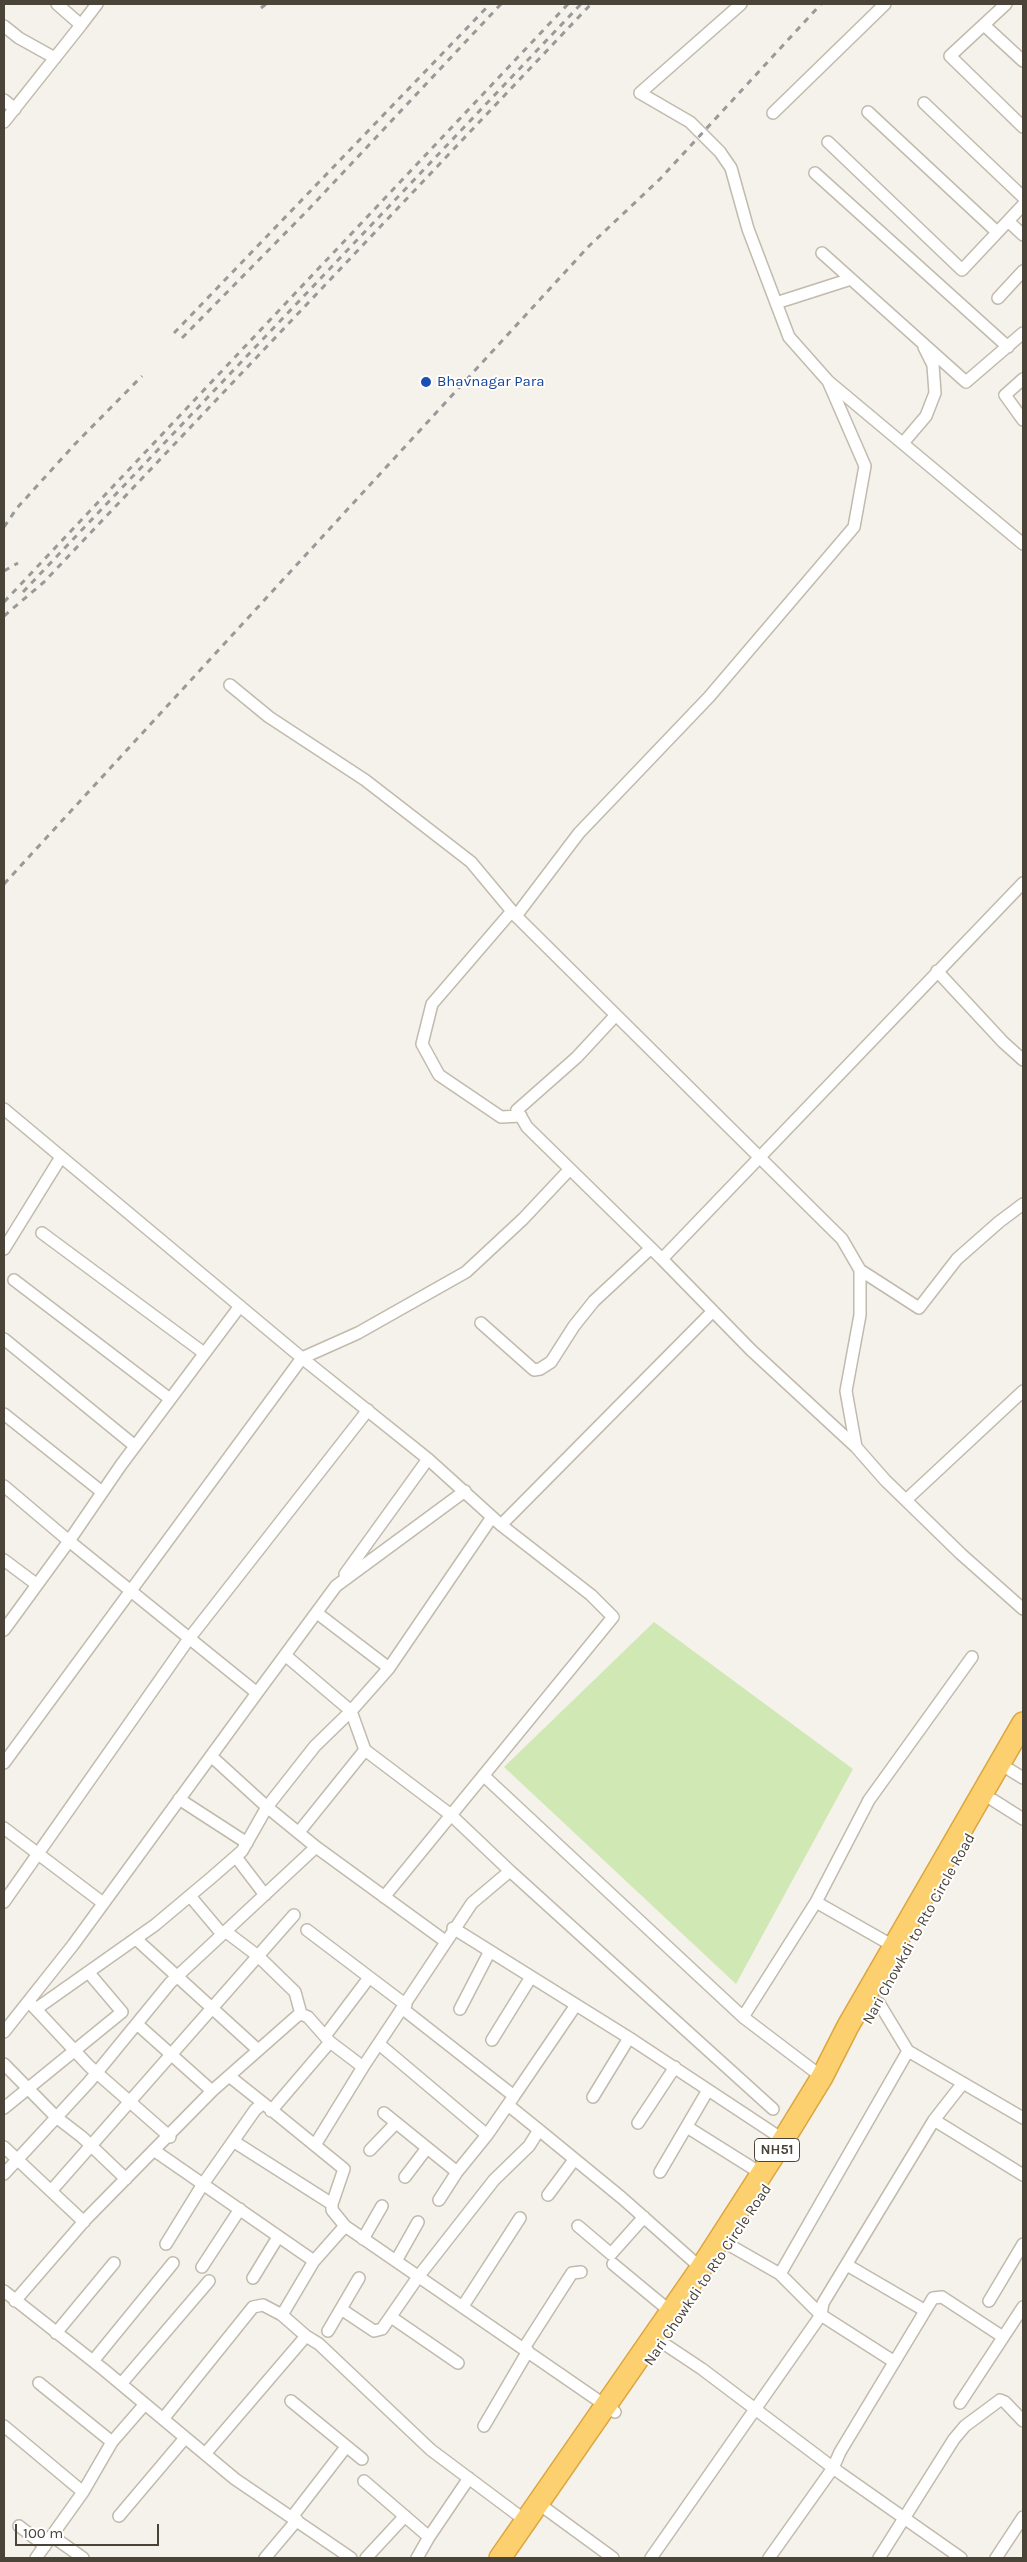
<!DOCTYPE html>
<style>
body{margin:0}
#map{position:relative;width:1027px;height:2562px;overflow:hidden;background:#f5f2eb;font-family:Karla,sans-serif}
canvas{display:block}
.frame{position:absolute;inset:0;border:5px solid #494338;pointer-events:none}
.scale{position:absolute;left:15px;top:2524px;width:144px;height:22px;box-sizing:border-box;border:2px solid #494338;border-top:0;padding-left:6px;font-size:15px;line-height:18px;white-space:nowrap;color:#494338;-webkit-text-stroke:4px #fff;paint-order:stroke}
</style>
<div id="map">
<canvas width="1027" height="2562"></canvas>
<div class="frame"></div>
<div class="scale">100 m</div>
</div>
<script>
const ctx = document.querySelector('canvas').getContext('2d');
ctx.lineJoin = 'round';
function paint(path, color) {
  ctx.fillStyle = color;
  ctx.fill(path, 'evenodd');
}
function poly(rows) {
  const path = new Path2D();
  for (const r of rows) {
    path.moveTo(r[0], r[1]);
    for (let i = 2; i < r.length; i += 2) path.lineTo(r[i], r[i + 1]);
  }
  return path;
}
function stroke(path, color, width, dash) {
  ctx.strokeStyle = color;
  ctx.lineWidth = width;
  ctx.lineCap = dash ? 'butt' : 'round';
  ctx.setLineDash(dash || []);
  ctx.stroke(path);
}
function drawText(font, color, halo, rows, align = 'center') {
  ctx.font = font + ' Karla,sans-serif';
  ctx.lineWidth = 4;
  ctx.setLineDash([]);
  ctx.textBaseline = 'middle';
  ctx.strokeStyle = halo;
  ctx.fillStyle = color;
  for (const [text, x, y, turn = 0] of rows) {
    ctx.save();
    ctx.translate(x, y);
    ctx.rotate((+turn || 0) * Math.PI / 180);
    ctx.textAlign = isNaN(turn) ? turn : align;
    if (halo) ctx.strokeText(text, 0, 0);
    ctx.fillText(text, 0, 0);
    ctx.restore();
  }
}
const green = poly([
 [654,1622,853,1769,736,1984,504,1767]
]);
const street = poly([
 [741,4,640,93,690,122,720,152,731,168,748,229,789,337,828,381,1023,544],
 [1006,4,950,56,1023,127],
 [81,25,97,4],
 [984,25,1023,61],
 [4,26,19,38,55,58],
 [4,100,15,109],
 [924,103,1023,197],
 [868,112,997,232],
 [773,113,885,4],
 [4,122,81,25,57,4],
 [828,142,962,270,1023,205],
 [815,173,1008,347],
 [1008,221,1023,235],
 [822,253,966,382,1023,333],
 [998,298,1023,271],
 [776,303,851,279],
 [1023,379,1005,395,1023,420],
 [903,443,926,416,935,393,933,365,924,347],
 [230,685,269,717,365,780,471,862,516,916,579,833,709,697,854,527,865,466,828,381],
 [512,911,432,1004,422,1044,439,1075,501,1117,521,1116],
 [516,916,842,1239,860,1270,860,1315,846,1391,856,1447,885,1480,961,1554,1023,1609],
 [937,971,1003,1042,1023,1060],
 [615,1016,577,1057,517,1110,527,1127,662,1259,751,1350,856,1447],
 [4,1109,302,1358,428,1459,501,1525,591,1595,613,1617,384,1897],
 [42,1233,204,1353],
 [4,1249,61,1157],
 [662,1259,1023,883],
 [860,1270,919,1308,957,1259,999,1222,1023,1204],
 [14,1280,170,1399],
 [481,1323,534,1370,540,1369,551,1362,574,1326,594,1301,651,1248],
 [4,1339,135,1446],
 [4,1414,102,1492],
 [4,1486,69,1541,121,1465,240,1306],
 [906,1500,1023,1391],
 [501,1525,713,1311],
 [4,1560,36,1584],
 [345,1574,428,1459],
 [317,1613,389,1668],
 [4,1630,69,1541,257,1693,73,1945,4,2032],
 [285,1655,351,1711,365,1750,299,1832],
 [257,1693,336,1586,465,1491],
 [365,1750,451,1815,510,1871],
 [211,1756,267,1807,315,1746,351,1711,389,1668,492,1517],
 [4,1763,302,1358,358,1333,466,1272,523,1219,570,1169],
 [1010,1770,1023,1778],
 [484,1776,743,2017,822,2077],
 [179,1799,247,1843],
 [993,1800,1023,1819],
 [4,1828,103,1903],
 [236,1857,265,1895],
 [190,1896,222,1934],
 [4,1902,188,1640,368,1410],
 [816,1902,869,1800,972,1657],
 [453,1928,634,2041,793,2146],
 [307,1930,406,2005],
 [225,1931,258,1956,295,1992,301,2014],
 [136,1939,257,2049],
 [879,2003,908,2051,1023,2118],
 [31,2004,89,2066,170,2137],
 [36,2009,155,1925,211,1878,242,1851,267,1807,316,1847,445,1941],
 [403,2009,514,2096,576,2005],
 [460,2009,490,1951],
 [743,2017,816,1902,895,1947],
 [137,2024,212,2091],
 [325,2036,368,1979],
 [492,2040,531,1977],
 [379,2044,487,2135,514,2096],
 [4,2064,56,2117,82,2137,126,2179],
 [963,2083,934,2120,1023,2175],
 [593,2097,629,2038],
 [263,2103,344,2169,332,2204,332,2210,345,2226,314,2261],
 [508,2105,539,2130],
 [4,2108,122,2012,89,1973],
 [271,2111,330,2042],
 [384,2113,457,2172,439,2200],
 [638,2123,675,2067],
 [687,2127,762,2174],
 [233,2141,332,2204],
 [315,2145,363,2067],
 [4,2147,84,2222],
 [370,2150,396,2123],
 [155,2151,314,2261,282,2315],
 [457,2172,487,2135],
 [660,2172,708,2090],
 [4,2174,89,2082,170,1983,316,1847],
 [405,2177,427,2148],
 [51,2191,294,1915],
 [548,2195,574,2160],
 [345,2226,615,2412],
 [578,2226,611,2254,644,2217],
 [363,2239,382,2206],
 [166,2244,203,2184,255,2110,263,2103,229,2076],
 [731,2246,780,2274,821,2315,823,2303,934,2120],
 [396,2261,418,2222],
 [613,2264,671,2312],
 [847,2265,924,2310],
 [202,2267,240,2209],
 [780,2274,908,2051],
 [253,2278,278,2237],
 [4,2291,103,2369,235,2479,351,2558],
 [15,2301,86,2219,212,2091,297,2016,301,2014,308,2017,330,2042,363,2067,472,1903,510,1871,773,2109],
 [989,2301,1023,2244],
 [463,2306,520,2218],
 [341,2309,374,2331,382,2329,418,2277,494,2180,529,2146,539,2130,622,2198,701,2268],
 [391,2317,458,2363],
 [328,2331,359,2278],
 [56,2333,114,2263],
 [654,2337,702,2369,840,2473,961,2558],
 [524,2348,572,2273,581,2272],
 [93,2361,173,2263],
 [39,2383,112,2442,145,2404],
 [121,2384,209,2281],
 [291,2401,362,2459],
 [960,2403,1023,2307],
 [163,2419,253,2307,263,2305,282,2315,306,2336,319,2344,431,2450,526,2521],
 [4,2426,83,2492,112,2442],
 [484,2426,528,2351],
 [205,2454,306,2336],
 [364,2481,429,2537,417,2558],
 [546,2509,613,2558],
 [119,2516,185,2438],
 [292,2517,346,2447],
 [19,2526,45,2546],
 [52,2536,83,2558],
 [429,2537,469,2478],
 [36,2558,83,2492],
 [265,2558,297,2520],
 [366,2558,405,2516],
 [651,2558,821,2315,893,2361],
 [769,2558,833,2468,840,2452,933,2298,942,2297,1003,2337],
 [879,2558,954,2439,965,2426,1000,2400,1005,2402,1023,2421],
 [996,2558,1023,2517]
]);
const highway = poly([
 [500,2558,701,2268,784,2139,822,2077,848,2026,1023,1723]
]);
const rail = poly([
 [261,8,266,4],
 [174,333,490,4],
 [182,338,308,210,501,4],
 [4,527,17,508,75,444,142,376],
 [4,571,18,563],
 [23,592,581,4],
 [4,602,568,4],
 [4,616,44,582,591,4],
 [4,884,589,246,660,179,821,4]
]);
const markers = [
 [426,382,6,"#1a4fb4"]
];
const shields = [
 [777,2150,45]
];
const shieldNames = [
 ["NH51",777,2150]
];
const transitNames = [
 ["Bhavnagar Para",437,382]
];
const streetNames = [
 ["Nari Chowkdi to Rto Circle Road",919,1929,-61],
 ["Nari Chowkdi to Rto Circle Road",708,2275,-56]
];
paint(green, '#d0e8b4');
stroke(street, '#c1baad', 14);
stroke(highway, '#dca63e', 24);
stroke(street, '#fff', 11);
stroke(highway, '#fcd06f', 21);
stroke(rail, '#999', 3, [6, 6]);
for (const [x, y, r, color] of markers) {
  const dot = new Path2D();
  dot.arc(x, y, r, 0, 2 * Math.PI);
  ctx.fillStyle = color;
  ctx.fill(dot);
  stroke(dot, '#fff', 2);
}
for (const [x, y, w] of shields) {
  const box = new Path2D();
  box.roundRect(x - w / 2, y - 11.5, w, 23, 4);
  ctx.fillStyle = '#fff';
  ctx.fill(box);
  stroke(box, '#494338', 1);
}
drawText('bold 14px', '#494338', null, shieldNames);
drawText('15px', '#164399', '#fff', transitNames, 'left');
drawText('15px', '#494338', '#fff', streetNames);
</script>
